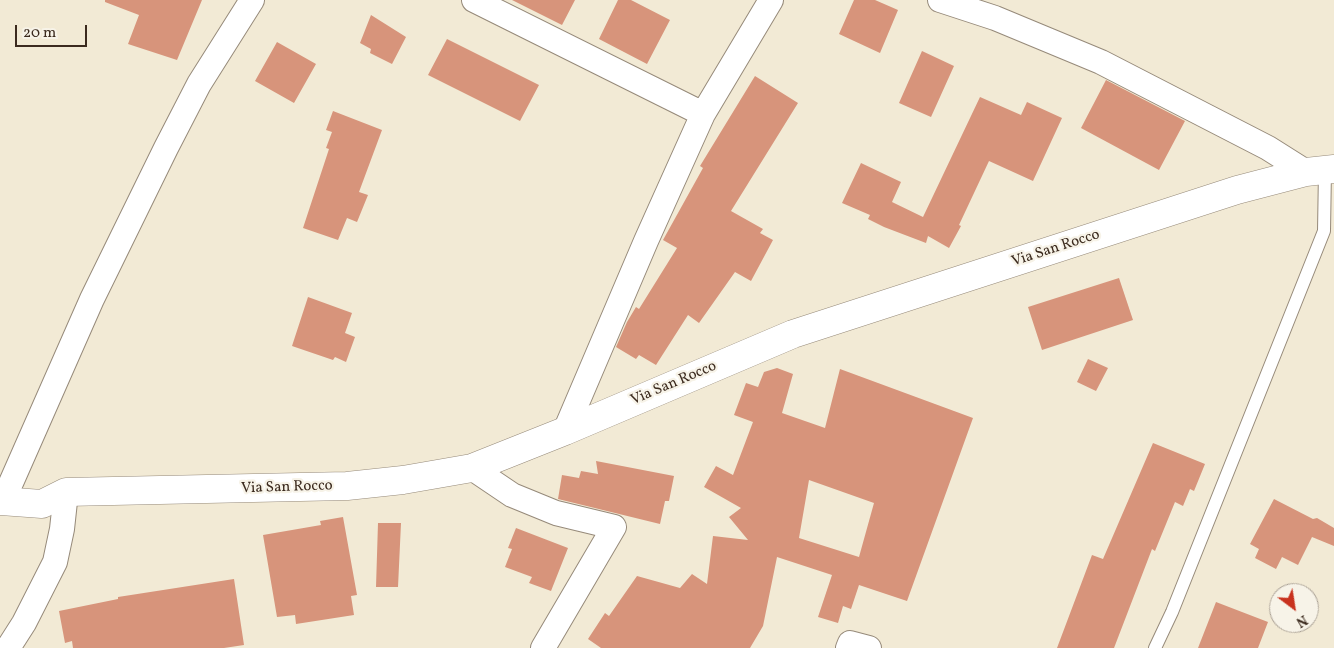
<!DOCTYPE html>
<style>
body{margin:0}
#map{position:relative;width:1334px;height:648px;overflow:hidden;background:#f2ead5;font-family:Vollkorn,serif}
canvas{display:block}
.north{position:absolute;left:1269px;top:583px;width:50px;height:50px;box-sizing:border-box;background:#f7f3e8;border:1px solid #aca397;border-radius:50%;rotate:149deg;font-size:14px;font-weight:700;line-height:20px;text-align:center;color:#3b2a1e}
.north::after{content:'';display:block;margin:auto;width:18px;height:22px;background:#c8321e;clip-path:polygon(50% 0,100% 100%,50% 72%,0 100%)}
.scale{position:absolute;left:15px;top:25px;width:72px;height:22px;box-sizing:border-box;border:2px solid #3b2a1e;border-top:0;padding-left:6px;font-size:15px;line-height:18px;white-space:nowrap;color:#3b2a1e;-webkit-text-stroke:4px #f7f3e8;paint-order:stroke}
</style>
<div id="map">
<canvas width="1334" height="648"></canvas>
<div class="north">N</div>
<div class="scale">20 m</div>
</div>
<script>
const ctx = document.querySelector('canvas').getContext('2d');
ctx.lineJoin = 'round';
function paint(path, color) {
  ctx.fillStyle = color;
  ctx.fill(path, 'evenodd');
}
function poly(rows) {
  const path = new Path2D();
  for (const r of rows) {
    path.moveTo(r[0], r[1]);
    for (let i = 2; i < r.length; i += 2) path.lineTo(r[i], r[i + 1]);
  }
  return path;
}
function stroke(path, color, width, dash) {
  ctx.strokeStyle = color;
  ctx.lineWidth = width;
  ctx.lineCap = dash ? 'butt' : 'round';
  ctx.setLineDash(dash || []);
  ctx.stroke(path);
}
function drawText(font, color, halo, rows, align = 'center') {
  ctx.font = font + ' Vollkorn,serif';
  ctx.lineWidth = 4.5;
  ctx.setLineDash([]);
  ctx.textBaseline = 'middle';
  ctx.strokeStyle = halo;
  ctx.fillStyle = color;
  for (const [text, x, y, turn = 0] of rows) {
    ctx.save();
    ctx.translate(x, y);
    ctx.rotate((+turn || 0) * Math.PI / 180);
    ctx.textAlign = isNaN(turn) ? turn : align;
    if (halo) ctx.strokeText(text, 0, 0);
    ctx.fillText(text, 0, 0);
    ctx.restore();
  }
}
const building = poly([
 [105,0,202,0,177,60,128,44,139,15,105,2],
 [512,0,575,0,562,25],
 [618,0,631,0,670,20,647,64,599,39],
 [854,0,875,0,898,10,880,53,839,34],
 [371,15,406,37,392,64,370,53,371,49,360,43],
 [447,39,539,85,520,121,428,75],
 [277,42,316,64,294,103,255,81],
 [922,51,954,66,931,117,899,103],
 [755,76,798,103,731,211,763,229,760,233,773,240,751,281,735,272,699,323,688,315,656,365,639,355,636,359,616,347,627,322,636,307,639,309,677,248,663,240,703,168,700,166],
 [1106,80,1185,121,1159,170,1081,128],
 [980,97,1021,115,1027,102,1062,118,1033,181,989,161,959,225,961,226,949,248,928,236,926,243,884,227,868,219,870,215,842,203,861,163,901,182,892,202,923,217],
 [333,111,382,130,359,192,368,195,357,222,347,218,338,240,303,228,329,149,326,148,332,132,326,130],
 [1119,278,1133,320,1042,350,1028,307],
 [308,297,352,313,345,333,355,337,346,362,335,357,333,360,292,346],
 [1088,359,1108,368,1096,391,1077,382],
 [777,368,793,374,782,413,825,428,840,369,973,418,907,601,859,585,851,609,843,606,838,623,818,617,832,575,777,557,763,626,750,648,601,648,588,639,605,613,609,616,637,576,680,588,692,574,707,584,713,536,748,540,729,517,741,508,704,487,716,466,733,475,753,422,734,415,746,383,758,387,764,372],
 [809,480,874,503,859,557,799,538],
 [1153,443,1205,464,1194,491,1190,489,1183,506,1175,502,1155,551,1152,549,1114,648,1057,648,1092,555,1103,559],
 [596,461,674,476,669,501,665,501,660,524,558,499,562,475,579,478,581,471,598,474],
 [1274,499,1313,519,1317,518,1334,528,1334,546,1312,537,1298,565,1282,557,1276,569,1255,558,1259,549,1250,544],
 [343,517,357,595,351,596,354,615,296,624,295,615,277,617,263,535,321,525,320,521],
 [378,523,401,523,398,587,376,587],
 [516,528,568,548,551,591,529,583,532,577,505,567,512,549,508,548],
 [234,579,244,645,224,648,73,648,72,641,65,643,59,611,118,599,118,597],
 [1216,602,1268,622,1258,648,1198,648]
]);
const service = poly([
 [1155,648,1172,612,1324,231,1325,170]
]);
const minor = poly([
 [474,0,703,114],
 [940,0,995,18,1101,62,1268,148,1306,172],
 [565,431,646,241,703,114,771,0],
 [472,468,512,495,556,513,614,527,543,648],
 [3,501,92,299,166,148,199,84,252,0],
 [8,648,24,623,55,562,62,529,66,492],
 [848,648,850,643,869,648]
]);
const tertiary = poly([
 [0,501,42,504,66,492,347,486,403,480,472,468,565,431,793,334,1237,190,1306,172,1334,169]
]);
const streetNames = [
 ["Via San Rocco",1056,249,-18],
 ["Via San Rocco",674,384,-23],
 ["Via San Rocco",287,488,-2]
];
paint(building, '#d7947b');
stroke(service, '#968a7a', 14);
stroke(minor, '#968a7a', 26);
stroke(tertiary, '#968a7a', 29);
stroke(service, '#fff', 12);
stroke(minor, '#fff', 24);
stroke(tertiary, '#fff', 28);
drawText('15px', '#3b2a1e', '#f7f3e8', streetNames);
</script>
